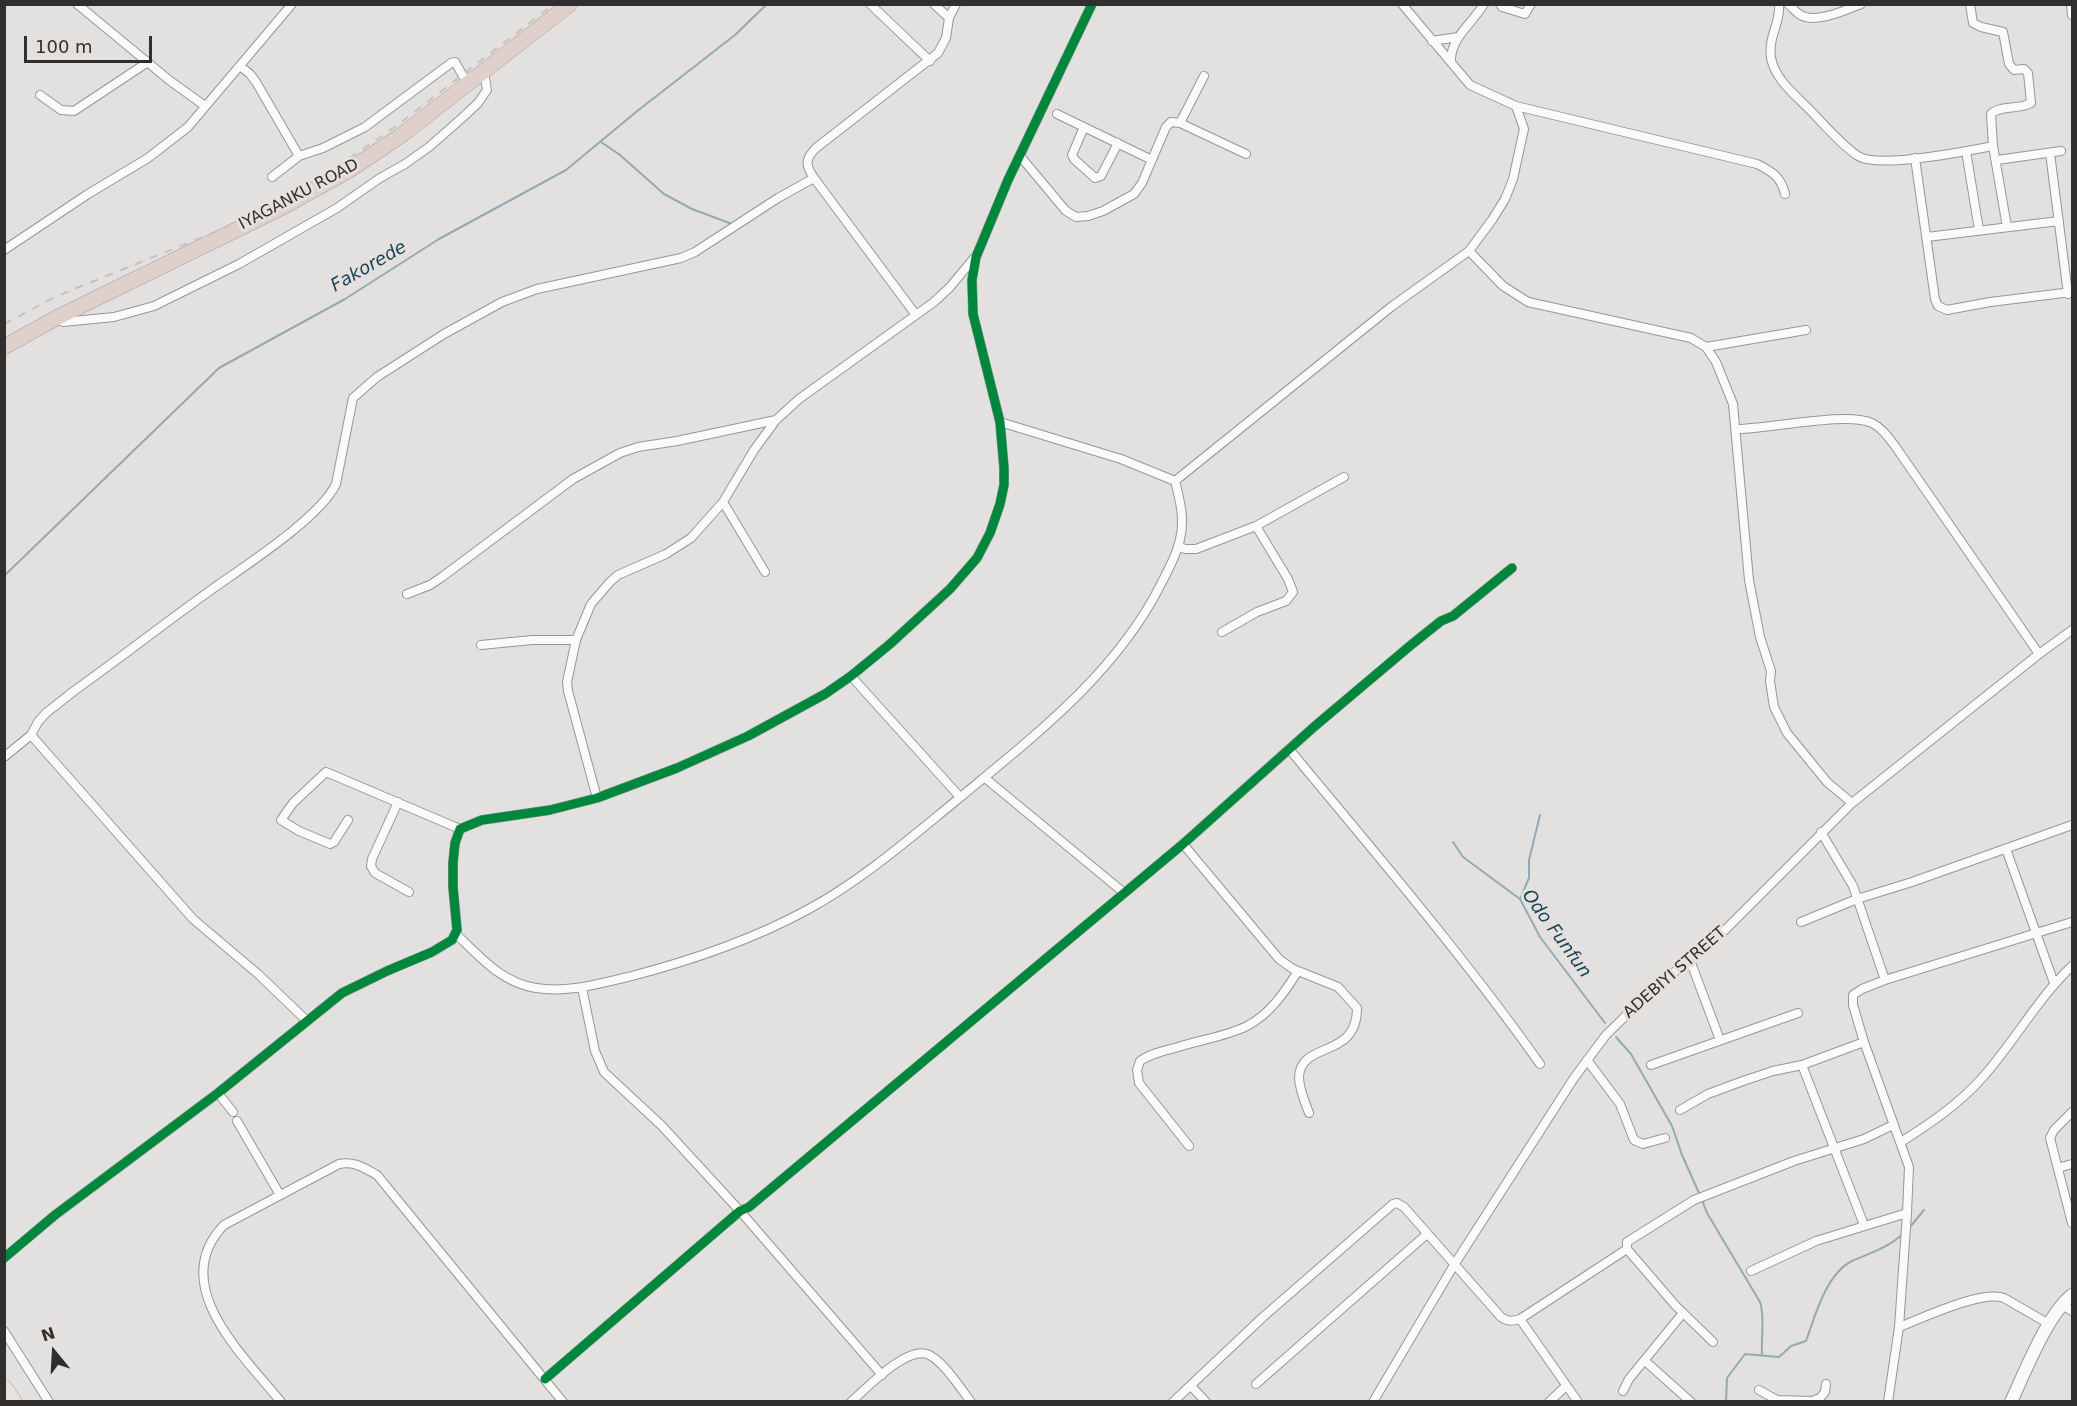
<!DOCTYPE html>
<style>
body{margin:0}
#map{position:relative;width:2077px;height:1406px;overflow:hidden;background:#e3e1df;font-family:"DejaVu Sans",sans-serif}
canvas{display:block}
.frame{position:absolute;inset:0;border:6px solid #312f2e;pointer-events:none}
.north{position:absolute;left:24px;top:1322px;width:60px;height:60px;-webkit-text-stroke:4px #e5e0dd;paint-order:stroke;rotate:342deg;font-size:16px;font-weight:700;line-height:24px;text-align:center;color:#312f2e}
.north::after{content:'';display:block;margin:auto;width:21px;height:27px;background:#312f2e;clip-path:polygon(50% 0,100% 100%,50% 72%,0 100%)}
.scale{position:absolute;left:24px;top:36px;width:128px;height:27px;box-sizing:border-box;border:3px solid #312f2e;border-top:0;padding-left:8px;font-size:18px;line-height:21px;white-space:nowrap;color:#312f2e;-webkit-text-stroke:4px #e5e0dd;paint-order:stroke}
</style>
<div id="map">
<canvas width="2077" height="1406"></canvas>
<div class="frame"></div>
<div class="north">N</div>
<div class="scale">100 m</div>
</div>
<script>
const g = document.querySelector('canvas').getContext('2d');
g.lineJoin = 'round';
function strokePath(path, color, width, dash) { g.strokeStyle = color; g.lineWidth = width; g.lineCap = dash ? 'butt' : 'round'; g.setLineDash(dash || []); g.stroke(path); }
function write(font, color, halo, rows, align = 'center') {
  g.font = font + ' "DejaVu Sans",sans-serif'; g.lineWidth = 6; g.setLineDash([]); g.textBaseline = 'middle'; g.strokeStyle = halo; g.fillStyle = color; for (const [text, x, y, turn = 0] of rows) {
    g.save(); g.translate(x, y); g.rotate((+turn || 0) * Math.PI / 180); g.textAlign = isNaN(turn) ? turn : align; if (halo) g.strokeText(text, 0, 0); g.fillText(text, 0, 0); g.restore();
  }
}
const stream = new Path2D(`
 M601,142l19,13 44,39 28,15 40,15
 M4,576l215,-208 126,-69 94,-60 127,-69 70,-58 99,-77 32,-31
 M1453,842l10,15 57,42 20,38 65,86
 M1520,899l9,-21v-18l11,-45
 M1616,1037l15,17 41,72 10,29 17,38
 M1702,1200l5,13 53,89c5,15 1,36 2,52
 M1910,1227l14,-17
 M1726,1402l1,-24 18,-24 34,3 12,-11 15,-5c9,-25 20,-67 46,-80 18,-8 35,-13 50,-26`);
const street = new Path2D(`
 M77,4l92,76 36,26
 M870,4l60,57
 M934,4l15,14
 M1402,4l68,81 46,21 241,58c16,8 24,13 28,30
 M1500,4l2,3 23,7 6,-10
 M1779,4c2,19 -11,31 -8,54 4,21 23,36 37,50 15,15 33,37 50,48 21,13 109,-5 135,-10
 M1788,4c5,3 6,7 11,10 15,11 47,-4 62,-10
 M1970,4l3,19 8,4 22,5 6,32 5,6 10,-1 4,4 3,30c-12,7 -31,2 -40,11l2,32 14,81
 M2071,4l1,11
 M1432,41l26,-4
 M1451,62c-1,-24 21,-38 33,-58
 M240,66l10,8 6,8 43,74
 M40,95l21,15 13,1 74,-49
 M1057,114l95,46
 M1180,123l24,-47
 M1084,127l-12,28 2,4 21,19 6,-2 17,-33
 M1966,151l13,79
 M2050,153l18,141
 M1020,156l46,55 10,6 12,-1 15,-5 31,-17 8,-11 24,-56 5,-5 9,1 66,31
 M1915,158l20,141 3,7 9,4 43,-8 82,-10
 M1997,160l64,-9
 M272,177l27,-21 24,-8 42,-21 86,-64 4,-1 8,14 9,5
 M1927,237l132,-16
 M4,250l84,-56 60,-36 40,-31 104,-123
 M1469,251l34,35 25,16 163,36 15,9 10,15 17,42 16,176 11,57 11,34 -1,10 4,26 13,26 40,49 25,21
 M916,315l-102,-137c-9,-13 -9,-19 2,-30l122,-95 8,-15 3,-20 7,-14
 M58,317l5,5 51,-5 40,-11 85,-42 98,-56 43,-30 25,-14 24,-17 33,-29 16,-15 9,-13 -3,-18
 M1706,347l100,-17
 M1737,429c33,0 110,-18 135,-6 10,5 16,14 23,23l144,208
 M1175,481l216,-174 78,-56 23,-31 13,-21 8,-20 11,-50 -8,-23
 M723,502l42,70
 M1178,546l7,3h11l60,-23 88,-49
 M407,594l23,-9 12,-8 131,-98 47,-26 18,-6 39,-6 99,-21
 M1222,632l35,-20 29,-11 7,-9 -5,-13 -32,-53
 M481,645l51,-5h44
 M851,676l109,121
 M31,735l162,184 65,55 49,47
 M1290,750c85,103 173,205 250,314
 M4,757l27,-22 7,-13 8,-9 28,-22c46,-33 91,-68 137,-101 32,-23 109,-72 125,-106l17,-86 24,-21 67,-43 58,-32 35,-13 144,-31 14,-6 83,-54 36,-20
 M985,778l138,114
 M597,798l-29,-107 -1,-9 9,-42 15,-36 19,-22 8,-7 48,-21 25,-16 32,-36 31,-52 22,-30 23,-21 135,-97 16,-15 25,-30
 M398,802l-26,57 -1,7 4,7 34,19
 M348,820l-14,22 -4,2 -31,-13 -18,-11 12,-17 33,-31 134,57
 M1821,832l32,54 32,94
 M1183,844l96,115 14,10 45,18 19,21c0,52 -56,32 -58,69 0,12 6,25 10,36
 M2006,849l48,134
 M1801,922l56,-23 55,-17 160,-57
 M456,934c24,23 46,49 80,54 32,5 61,-4 92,-11 62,-16 122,-36 179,-67 54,-29 102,-71 150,-110 76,-63 159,-126 204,-216 7,-14 16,-29 19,-45 5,-19 0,-39 -5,-58l-54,-22 -121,-37
 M1690,960l30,80
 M582,988l13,63 9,21 58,54 78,85 142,164
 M1587,1060l33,44 14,36 9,4 22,-6
 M1651,1065l147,-52
 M1802,1065l62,160
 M218,1093l15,19
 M1680,1110l28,-16 35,-13 30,-10 29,-6 62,-23
 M2072,1112l-18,18 -4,8 22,85
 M237,1121l43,74
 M1901,1142c30,-19 58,-38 82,-65 32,-36 54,-78 89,-111
 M1189,1146l-50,-63 -2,-13 3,-9c10,-7 23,-10 35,-13 23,-8 50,-11 72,-22 22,-11 38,-34 51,-55
 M2058,1168l14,-4
 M1627,1249l48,56 38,37
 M4,1258l51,-43 163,-122 124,-100 45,-22 45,-19 20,-12 5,-10 -4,-43v-24l2,-20 5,-14 22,-9 68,-10 47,-12 80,-30 71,-32 77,-42 26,-18 39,-32 60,-55 27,-31 13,-25 10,-29 4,-19v-17l-4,-46 -27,-108 -1,-34 4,-23 32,-77 84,-176
 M1751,1271l65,-30 91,-28
 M2062,1305l10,6
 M1520,1319l58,83
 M1899,1327c24,-9 82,-37 105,-29l45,26
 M4,1331l45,71
 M1645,1361l46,41
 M545,1379l195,-168 9,-4 434,-363 132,-118 96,-81 30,-24 12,-5 59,-48
 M1256,1384l171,-150
 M1191,1386l15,16
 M1759,1390l18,10 35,1 8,-3 5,-6 1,-8
 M1623,1391l6,-12 54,-66
 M281,1402c-37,-46 -115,-117 -57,-177l115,-61c16,-3 25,4 38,11l186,227
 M851,1402c16,-14 54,-55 76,-48 15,5 34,35 44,48
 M1173,1402l90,-85 130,-113 4,-1 7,4 97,110c7,5 11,4 19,2l107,-70v-7l67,-42 100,-39 70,-22 29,-14
 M1373,1402l81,-137 120,-187 32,-43 46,-45 68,-55 132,-132 187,-149 33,-24
 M1549,1402l17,-16
 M1888,1402l11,-75 8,-114 2,-46 -45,-125 -11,-37v-10l9,-6 23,-9 187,-58`);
const secondary = new Path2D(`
 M2011,1402c14,-30 36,-87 61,-107`);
const primary = new Path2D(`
 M4,1386l11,16`);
const highway = new Path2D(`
 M4,347l54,-30 225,-110 65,-36 55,-37 167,-130`);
const rail = new Path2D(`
 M4,324l53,-28 163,-66 105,-55 74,-51 155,-120`);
const cycleway = new Path2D(`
 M4,1258l51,-43 163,-122 124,-100 45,-22 45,-19 20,-12 5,-10 -4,-43v-24l2,-20 5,-14 22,-9 68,-10 47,-12 80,-30 71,-32 77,-42 26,-18 39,-32 60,-55 27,-31 13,-25 10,-29 4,-19v-17l-4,-46 -27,-108 -1,-34 4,-23 32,-77 84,-176
 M545,1379l195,-168 9,-4 434,-363 132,-118 96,-81 30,-24 12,-5 59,-48`);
const streetNames = [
 ["IYAGANKU ROAD",299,195,-28],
 ["ADEBIYI STREET",1675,973,-41]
];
const waterNames = [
 ["Fakorede",369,267,-30],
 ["Odo Funfun",1556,934,54]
];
strokePath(stream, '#93aab3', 2);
strokePath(street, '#989694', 10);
strokePath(secondary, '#989694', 14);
strokePath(primary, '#ae9c96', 15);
strokePath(highway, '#ae9c96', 16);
strokePath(street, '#fbfafa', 8);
strokePath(secondary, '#fbfafa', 12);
strokePath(primary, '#eae0dd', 14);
strokePath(highway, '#e0d0cb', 15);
strokePath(rail, '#c2c2c1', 2, [8, 8]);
strokePath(cycleway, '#00873e', 9);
write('16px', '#312f2e', '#e5e0dd', streetNames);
write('italic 18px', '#154556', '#e5e0dd', waterNames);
</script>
